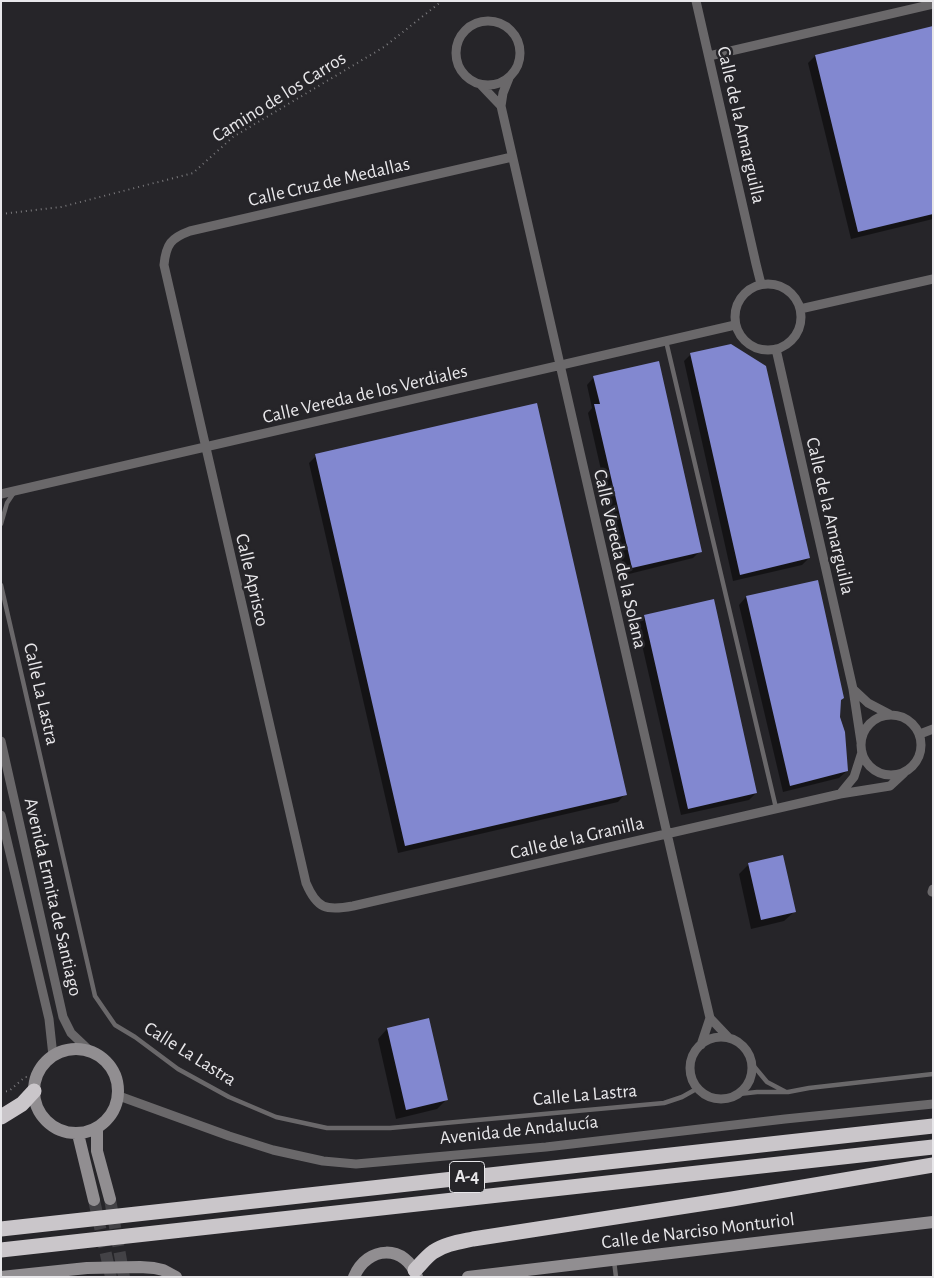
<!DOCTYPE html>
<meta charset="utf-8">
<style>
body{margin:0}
#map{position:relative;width:934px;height:1278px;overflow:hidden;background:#262529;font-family:"Alegreya Sans",sans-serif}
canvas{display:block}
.frame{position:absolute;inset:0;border:2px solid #e8e7ea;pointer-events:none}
</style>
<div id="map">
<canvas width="934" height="1278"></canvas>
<div class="frame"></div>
</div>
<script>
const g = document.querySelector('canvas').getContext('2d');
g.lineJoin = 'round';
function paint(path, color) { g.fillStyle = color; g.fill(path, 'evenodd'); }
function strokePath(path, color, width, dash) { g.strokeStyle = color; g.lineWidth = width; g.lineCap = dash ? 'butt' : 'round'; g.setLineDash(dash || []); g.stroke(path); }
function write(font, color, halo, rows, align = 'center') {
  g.font = font + ' "Alegreya Sans",sans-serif'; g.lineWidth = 5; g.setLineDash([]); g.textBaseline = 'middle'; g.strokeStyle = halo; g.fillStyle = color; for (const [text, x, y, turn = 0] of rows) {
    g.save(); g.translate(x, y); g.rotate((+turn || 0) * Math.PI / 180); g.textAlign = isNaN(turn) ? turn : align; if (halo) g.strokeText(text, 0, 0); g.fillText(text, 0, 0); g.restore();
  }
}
const shadow = new Path2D(`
 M933,28v191l-82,20 -43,-176 7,-7z
 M691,354l118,204 -7,7 -69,16 -49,-220z
 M594,377l106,174 -7,7 -68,17 -37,-162 4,-5 -5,-23z
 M316,456l309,338 -7,8 -220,51 -89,-390z
 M746,597l93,103v18l8,53 -8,7 -56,14 -44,-187z
 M645,616l111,177 -7,7 -68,15 -44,-192z
 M749,864l45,48 -10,9 -33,8 -12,-55z
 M387,1029l60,70 -10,10 -41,10 -18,-80z`);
const building = new Path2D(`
 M933,26v188l-75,18 -43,-177z
 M731,344l35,22 44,192 -70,17 -50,-222z
 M659,361l43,191 -70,16 -38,-164h6l-7,-28z
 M537,403l90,392 -222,51 -90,-392z
 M818,580l26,118 -3,2 -1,17 5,15 3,39 -58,15 -44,-190z
 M714,599l43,194 -69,16 -44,-194z
 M783,855l13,57 -35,8 -13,-57z
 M429,1018l19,82 -42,10 -19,-82z`);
const secondaryTunnel = new Path2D(`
 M110,1199l14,78
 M94,1200l17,77`);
const path = new Path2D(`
 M1,214l60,-7 132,-34 40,-36 151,-90 58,-46
 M1,1092l8,-1 16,-14h9`);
const lane = new Path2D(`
 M666,341l110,467
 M1,524l6,-21 8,-12
 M1,585l94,411 20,29 20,12 43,32 51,28 47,20 51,11h63l274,-25 18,-6 16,-9
 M752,1064l15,18 19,10
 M739,1094l18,-2h31l21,-4 124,-14
 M614,1261l2,16`);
const street = new Path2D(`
 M696,1l60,263 5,20
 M456 53a32 32 0 1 1 64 0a32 32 0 1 1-64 0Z
 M709,56l224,-52
 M481,85l20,21 2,-13 6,-15
 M501,106l173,758 36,154 -9,27
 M512,157l-322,74c-19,7 -24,13 -26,34l142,618c11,26 20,28 47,23l487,-112
 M735 317a33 33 0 1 1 66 0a33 33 0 1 1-66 0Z
 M800,309l133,-30
 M776,349l77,340 8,53
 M1,494l734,-169
 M853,689l15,14 21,11
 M861 745a30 30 0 1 1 60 0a30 30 0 1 1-60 0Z
 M920,734l13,-5
 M1,741l62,276 8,16 19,18
 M862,752l-8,25 -14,17 50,-8 14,-13
 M1,815l48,204 4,37
 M932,892l1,-3
 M710,1018l19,20
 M690 1068a31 31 0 1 1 62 0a31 31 0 1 1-62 0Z
 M119,1096l110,40 44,14 50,11 33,3 190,-17 239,-28 148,-15`);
const secondary = new Path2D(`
 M34 1091a42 42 0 1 1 84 0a42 42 0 1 1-84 0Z
 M97,1128v23l13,48
 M78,1134l16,66
 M1,1277l86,-9 53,-1 14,1 9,2 13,7
 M354,1277c13,-32 52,-33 63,0
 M468,1277l465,-55`);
const highway = new Path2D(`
 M1,1117l21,-13 12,-13
 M1,1229l932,-103
 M1,1250l932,-103
 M415,1270c6,-6 11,-13 18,-18 12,-8 26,-10 40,-13l259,-40 201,-34`);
const shields = [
 [467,1177,35]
];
const shieldNames = [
 ["A-4",467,1177]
];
const streetNames = [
 ["Camino de los Carros",279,97,-32],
 ["Calle de la Amarguilla",741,125,77],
 ["Calle Cruz de Medallas",329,182,-13],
 ["Calle Vereda de los Verdiales",365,394,-13],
 ["Calle de la Amarguilla",830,516,77],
 ["Calle Vereda de la Solana",620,559,77],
 ["Calle Aprisco",252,580,77],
 ["Calle La Lastra",41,694,77],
 ["Calle de la Granilla",577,838,-13],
 ["Avenida Ermita de Santiago",53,897,77],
 ["Calle La Lastra",190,1054,32],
 ["Calle La Lastra",585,1095,-5],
 ["Avenida de Andalucía",519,1130,-6],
 ["Calle de Narciso Monturiol",698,1231,-7]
];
paint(shadow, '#0007');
paint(building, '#8288d0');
strokePath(secondaryTunnel, '#434246', 12, [12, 6]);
strokePath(path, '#7c7b7e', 2, [1, 4]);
strokePath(lane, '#6a686a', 4.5);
strokePath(street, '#6a686a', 9);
strokePath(secondary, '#918e91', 12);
strokePath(highway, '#cac6ca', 15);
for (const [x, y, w] of shields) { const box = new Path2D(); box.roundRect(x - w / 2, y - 15.5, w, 31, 4); g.fillStyle = '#262529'; g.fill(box); strokePath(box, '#e8e7ea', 1); }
write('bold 18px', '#e8e7ea', null, shieldNames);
write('19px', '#e8e7ea', '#262529', streetNames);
</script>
